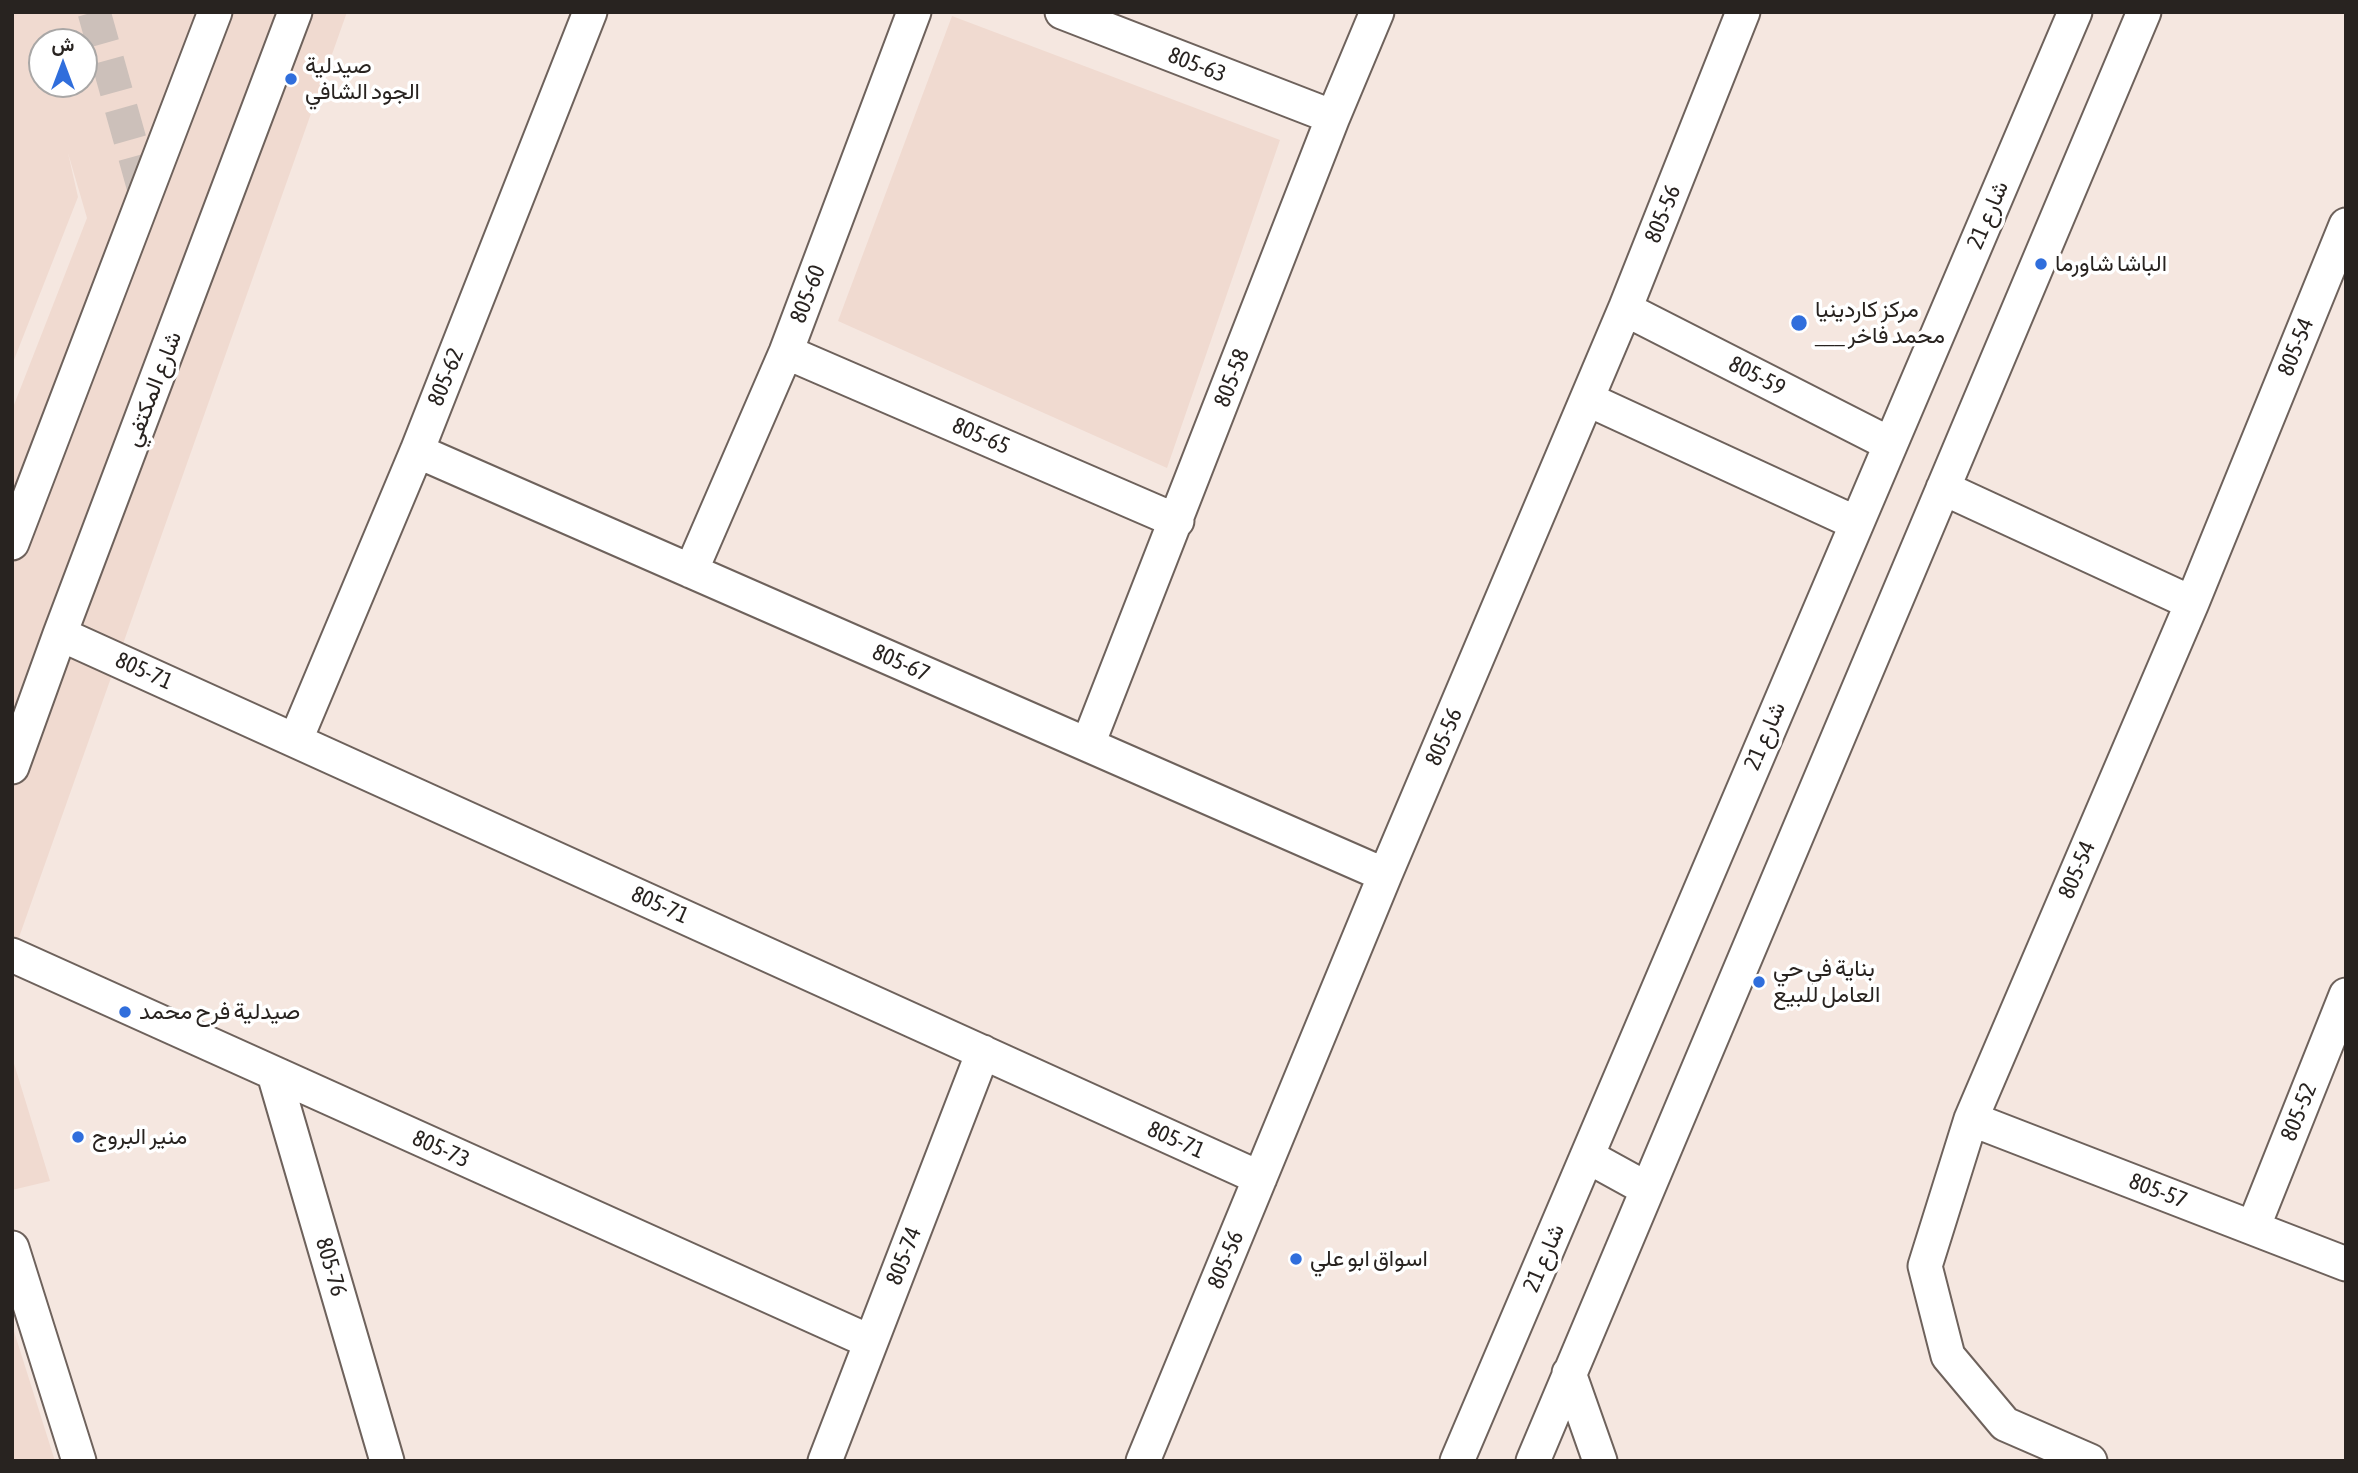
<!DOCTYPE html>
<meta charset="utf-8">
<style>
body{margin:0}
#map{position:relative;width:2358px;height:1473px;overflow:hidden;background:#f5e7e0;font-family:"Asap Condensed",Vazirmatn,sans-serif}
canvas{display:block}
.frame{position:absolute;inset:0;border:14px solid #282320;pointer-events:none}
.north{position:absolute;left:28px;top:28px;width:70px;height:70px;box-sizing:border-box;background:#fff;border:2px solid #a9a7a6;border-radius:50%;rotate:0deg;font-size:19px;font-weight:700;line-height:28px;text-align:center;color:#282320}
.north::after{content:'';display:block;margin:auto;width:24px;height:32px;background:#306edc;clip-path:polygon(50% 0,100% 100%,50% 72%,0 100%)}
</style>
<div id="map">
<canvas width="2358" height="1473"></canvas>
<div class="frame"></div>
<div class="north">ش</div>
</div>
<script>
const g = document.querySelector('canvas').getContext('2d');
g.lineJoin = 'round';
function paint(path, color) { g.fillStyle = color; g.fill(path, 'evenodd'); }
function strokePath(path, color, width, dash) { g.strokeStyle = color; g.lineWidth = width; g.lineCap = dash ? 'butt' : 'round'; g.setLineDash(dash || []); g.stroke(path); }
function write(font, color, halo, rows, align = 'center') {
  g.font = font + ' "Asap Condensed",Vazirmatn,sans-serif'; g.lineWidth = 7; g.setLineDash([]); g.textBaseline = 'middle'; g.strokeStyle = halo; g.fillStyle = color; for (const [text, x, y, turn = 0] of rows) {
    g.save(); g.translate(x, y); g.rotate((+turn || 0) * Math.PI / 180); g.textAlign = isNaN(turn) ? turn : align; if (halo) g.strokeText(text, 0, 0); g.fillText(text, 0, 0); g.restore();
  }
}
const built = new Path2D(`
 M12,12h335l-335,945v-547l75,-192 -19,-65 10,44 -66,168zM42,42h42v42h-42z
 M952,16l328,124 -113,328 -329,-147z
 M12,1057l38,124 -38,9z
 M12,1325l43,136h-43z`);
const streetTunnel = new Path2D(`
 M94,12l52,185`);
const street = new Path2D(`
 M1062,12l271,105
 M1625,309l265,135
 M786,352l391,169
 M1587,399l269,124
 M417,451l968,424
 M1943,488l249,115
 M12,543l203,-531
 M691,571l95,-219 128,-340
 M60,634l1200,544
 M296,739l121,-288 173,-439
 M1088,744l245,-627 44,-105
 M12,767l48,-133 235,-622
 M12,955l859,387
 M274,1074l113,387
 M1971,1119l375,145
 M1587,1156l60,33
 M2253,1228l93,-233
 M12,1248l67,213
 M1569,1373l31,88
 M825,1461l158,-409
 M1143,1461l242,-586 240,-566 118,-297
 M1457,1461l618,-1449
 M1533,1461l611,-1449
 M2090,1461l-85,-37 -57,-68 -23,-90 46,-147 221,-516 154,-378`);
const markers = [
 [291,79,7,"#306edc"],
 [2041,264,7,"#306edc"],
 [1799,323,9,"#306edc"],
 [1759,982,7,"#306edc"],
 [125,1012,7,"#306edc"],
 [78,1137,7,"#306edc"],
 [1296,1259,7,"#306edc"]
];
const streetNames = [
 ["805-63",1197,65,21],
 ["805-56",1663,214,-68],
 ["شارع 21",1988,215,-67],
 ["805-60",808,294,-69],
 ["805-54",2296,347,-68],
 ["805-59",1757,376,27],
 ["805-62",446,377,-68],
 ["805-58",1232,378,-69],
 ["شارع المكتفي",153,389,-69],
 ["805-65",981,436,23],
 ["805-67",901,663,24],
 ["805-71",144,671,24],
 ["شارع 21",1765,736,-67],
 ["805-56",1444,737,-67],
 ["805-54",2077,870,-67],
 ["805-71",660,905,24],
 ["805-52",2299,1112,-68],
 ["805-71",1176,1140,24],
 ["805-73",441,1149,24],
 ["805-57",2158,1191,21],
 ["805-74",904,1256,-69],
 ["شارع 21",1544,1258,-67],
 ["805-56",1226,1260,-68],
 ["805-76",331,1267,74]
];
const poiNames = [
 ["صيدلية",305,66],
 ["الجود الشافي",305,92],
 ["الباشا شاورما",2055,264],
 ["مركز كاردينيا",1815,310],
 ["___ محمد فاخر",1815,336],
 ["بناية في حي",1773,969],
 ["العامل للبيع",1773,995],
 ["صيدلية فرح محمد",139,1012],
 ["منير البروج",92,1137],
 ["اسواق ابو علي",1310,1259]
];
paint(built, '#f0dad0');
strokePath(streetTunnel, '#ccc0ba', 33, [33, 17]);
strokePath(street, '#6e625c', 37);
strokePath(street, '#fff', 33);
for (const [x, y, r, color] of markers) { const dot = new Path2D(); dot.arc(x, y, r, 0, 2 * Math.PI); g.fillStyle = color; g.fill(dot); strokePath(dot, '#fff', 2.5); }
write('23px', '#282320', '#fff', streetNames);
write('23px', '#282320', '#fff', poiNames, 'left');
</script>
